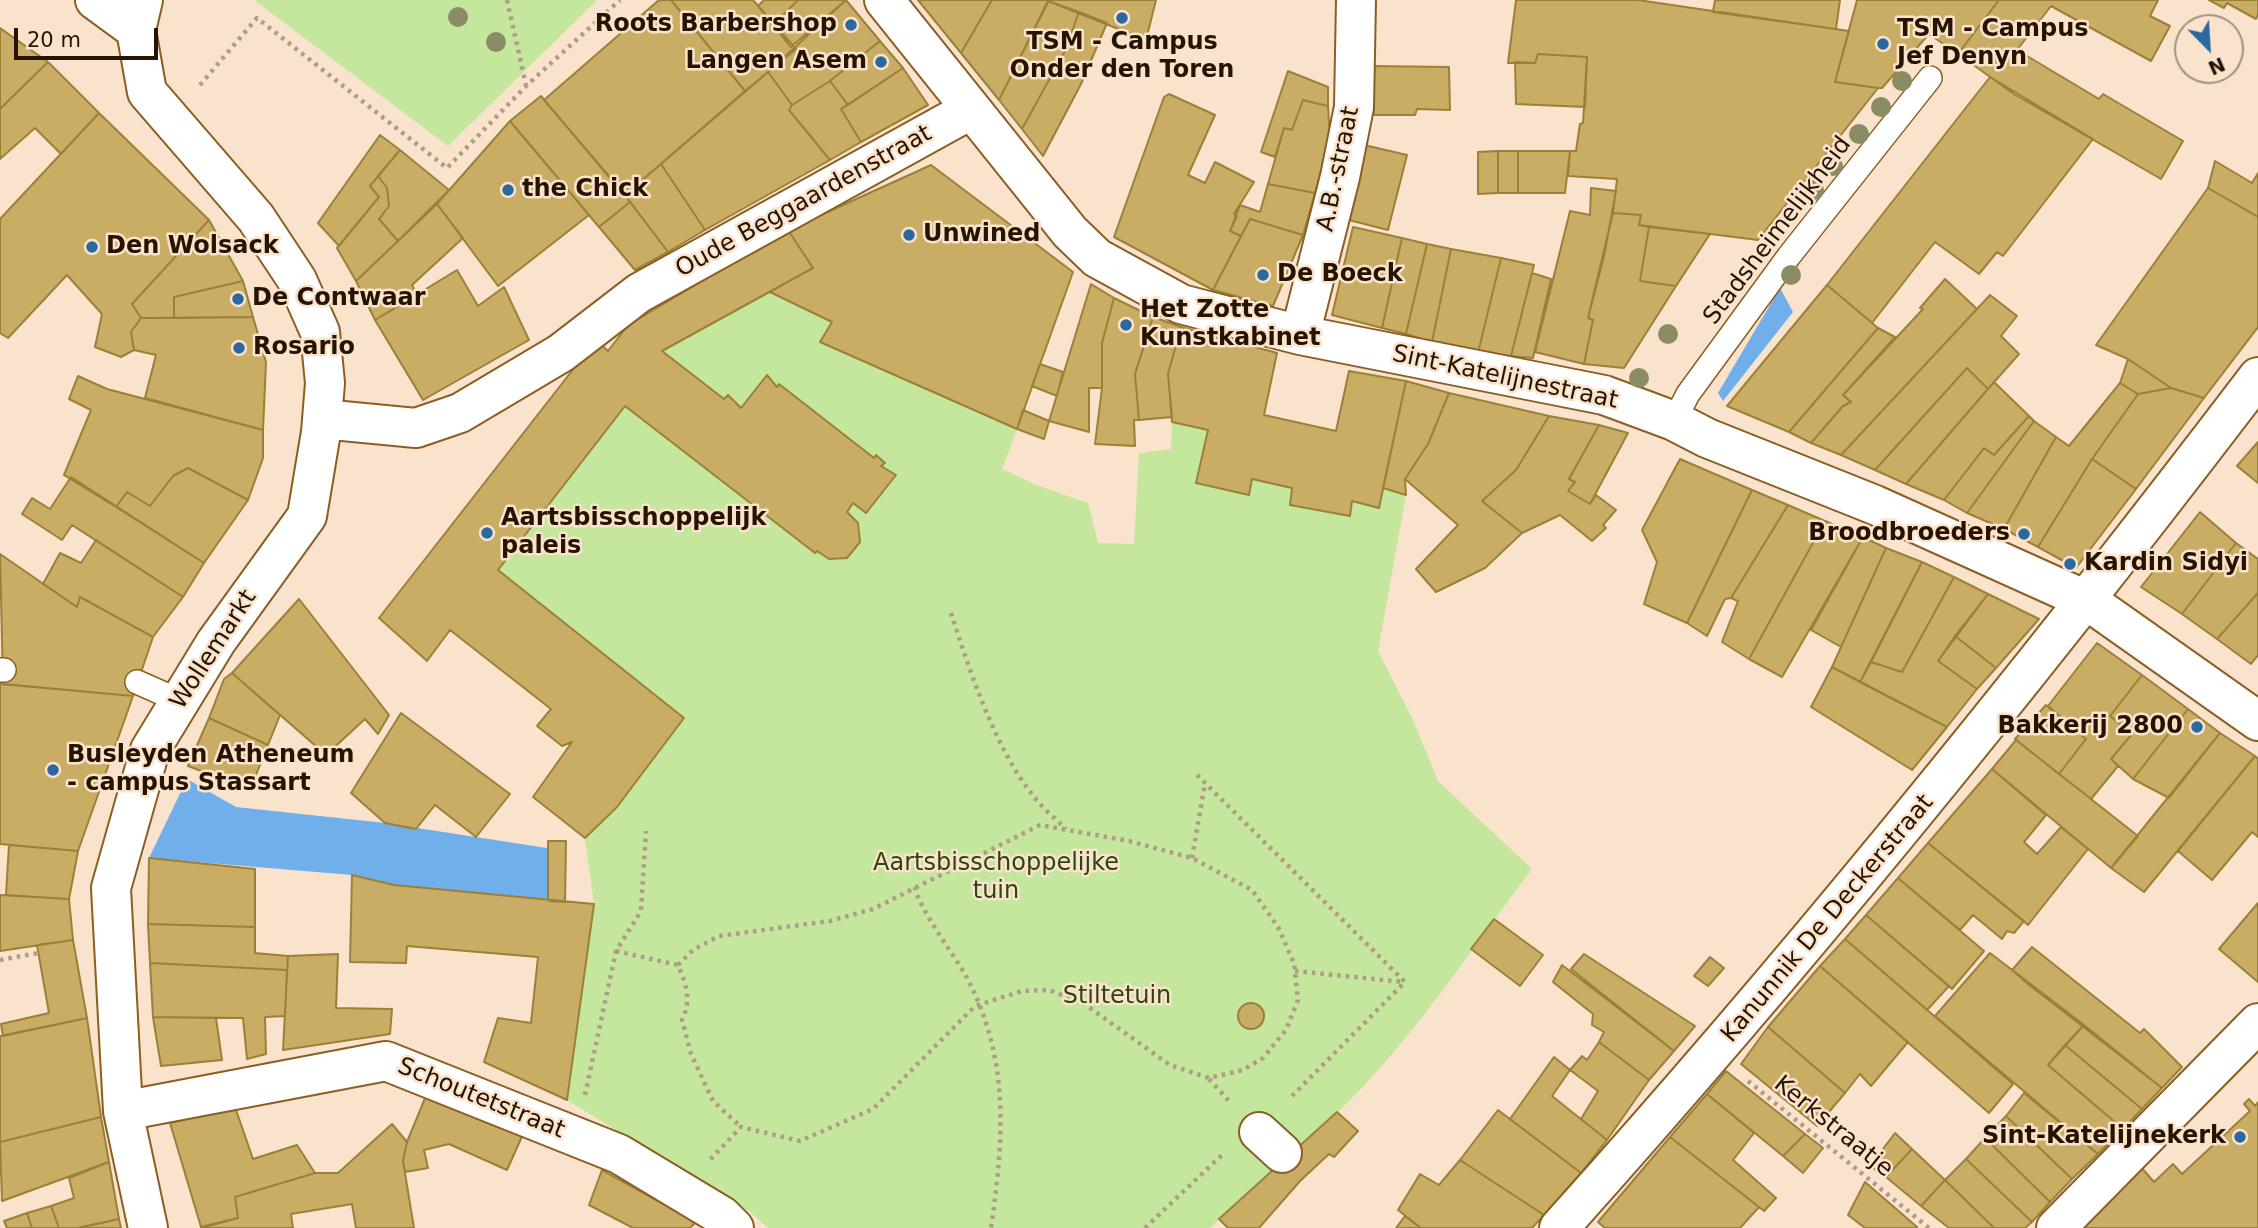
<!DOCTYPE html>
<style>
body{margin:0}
#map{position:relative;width:2258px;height:1228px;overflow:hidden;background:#f9e3cc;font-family:"DejaVu Sans",sans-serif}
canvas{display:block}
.north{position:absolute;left:2174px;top:14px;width:70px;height:70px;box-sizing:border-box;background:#f9e3cc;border:2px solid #a5907a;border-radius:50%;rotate:156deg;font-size:19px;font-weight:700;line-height:28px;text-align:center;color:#261300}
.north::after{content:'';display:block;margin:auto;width:24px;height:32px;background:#2b689f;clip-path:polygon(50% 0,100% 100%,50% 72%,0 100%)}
.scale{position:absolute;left:14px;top:28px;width:144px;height:32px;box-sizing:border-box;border:4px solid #261300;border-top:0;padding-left:9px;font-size:21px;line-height:24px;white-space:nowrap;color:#261300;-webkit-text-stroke:5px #f9e3cc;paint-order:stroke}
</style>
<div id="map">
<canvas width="2258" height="1228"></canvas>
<div class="north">N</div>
<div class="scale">20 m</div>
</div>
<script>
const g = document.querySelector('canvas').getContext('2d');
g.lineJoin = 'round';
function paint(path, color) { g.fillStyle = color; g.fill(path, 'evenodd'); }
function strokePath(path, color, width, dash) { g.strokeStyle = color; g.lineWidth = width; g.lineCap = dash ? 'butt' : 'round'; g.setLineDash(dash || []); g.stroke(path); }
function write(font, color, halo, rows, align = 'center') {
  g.font = font + ' "DejaVu Sans",sans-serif'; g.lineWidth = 5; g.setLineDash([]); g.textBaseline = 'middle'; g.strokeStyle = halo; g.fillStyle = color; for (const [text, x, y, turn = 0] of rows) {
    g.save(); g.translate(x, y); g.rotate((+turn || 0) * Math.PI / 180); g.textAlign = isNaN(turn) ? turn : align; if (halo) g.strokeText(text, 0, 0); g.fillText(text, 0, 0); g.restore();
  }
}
const green = new Path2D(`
 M254,0h343l-149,146z
 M770,292l62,30 -11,21 196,86 -15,40 34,16 52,18 10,40 36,1 5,-91 32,-4 1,-27 36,8 41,65 3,-16 40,9 58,28 2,-15 26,6 5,-19 23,7 -28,156 35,69 25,61 94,88c-58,76 -110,157 -177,226 -46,47 -98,87 -145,133h-442l-18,-16 -183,-112 27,-196 -9,-66 32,-31 67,-89 -186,-148 127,-164 189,147 3,-2 12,8 18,-1 13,-16 -2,-19 -11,-11 38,-49 -9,-8 -2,3 -97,-71 -9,-12 -27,33 -13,-13 -4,4 -62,-48z`);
const water = new Path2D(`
 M1780,288l13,24 -70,89 -5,-8z
 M187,779l49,28 149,16 162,25 1,53 -154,-16 -42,-10 -203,-17z`);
const building = new Path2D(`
 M659,0h12l74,91 -120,104 -81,-95z
 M671,0h82l43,49 -51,42z
 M764,0h34l-25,25 -15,-19z
 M798,0h48l-55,47 -18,-22z
 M846,0l34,41 -50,40 -38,24 -24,-33z
 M918,0h74l-31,53z
 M992,0h57l-50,100 -38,-47z
 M1156,0l-10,40 -98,-39 1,-1z
 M1516,0h122l211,31 -14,51 43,6 -120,152 -119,-15 2,-10 -28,-2 4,-34 -49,-3 2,-25h6l4,-27 3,-1 4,-66 -49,-3 -3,9h-27z
 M1715,0h125l-4,29 -123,-17z
 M1857,0h142l-41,54 -29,-20 -47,54h-4l-43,-6z
 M1999,0h159l-8,16 20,10 -19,35 -100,-55 -34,44 82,49 4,-5 80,47 -22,38 -147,-85 -56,-40z
 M2209,0h49v14l-2,5 -29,-16 -3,5z
 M1048,1l31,11 -13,37 -44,80 -23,-29z
 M1079,12l28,11 -26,61 -38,72 -21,-27 44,-80z
 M0,28l48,34 -48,47z
 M880,41l23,27 -55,37 -18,-24z
 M1538,54l49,3 -2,50 -69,-3 -1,-42 20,1z
 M48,62l51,51 -38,41 -26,-26 -35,31v-50z
 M1373,66l76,1 1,43 -33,-1 -2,6h-41z
 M903,68l25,37 -67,37 -20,-33z
 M1288,71l40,16v19l-25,-6 -11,30 -8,-2 -9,29 -14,-5z
 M768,72l24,33 -3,5 41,50 -125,70 -44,-66z
 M1990,77l103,62 -90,117 -6,-4 -18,22 -44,-32 -63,81 -45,-38z
 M830,81l18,24 -7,4 20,33 -31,18 -41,-50 3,-5z
 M1169,94l46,21 -27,60 17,8 10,-21 39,20 -20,32 3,2 -7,15 11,5 -28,54 -99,-53 50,-140z
 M541,96l89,106 -31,25 -89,-106z
 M1303,100l25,6 2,33 -15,54 -47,-9 16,-56 8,2z
 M99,113l110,107 -77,84 9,14 -10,14 3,18 -13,7 -26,-10 7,-33 -35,-39 -59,63 -8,-5v-114z
 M510,121l79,94 -91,71 -61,-82z
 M380,135l20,15 -30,36 9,11 -40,49 -21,-23z
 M1360,144l47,11 -19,75 -47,-12z
 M400,150l49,40 -51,51 -19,-22 10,-13 -2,-18 -9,-12z
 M1498,151v42l-20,1v-42z
 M1498,151h20v42h-20z
 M1518,151h52l-5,42h-47z
 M2215,161l37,22 6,-10v44l-50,-29z
 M661,164l44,66 -37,22 -43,-57z
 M931,165l142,107 -56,157 -197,-87 12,-20 -62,-30 43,-24 -25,-38z
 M378,176l9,12 2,18 -10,13 19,22 -42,40 -19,-33 42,-51 -9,-11z
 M1268,184l47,9 -12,42 -53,-16 -9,17 -11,-5 10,-26 20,7z
 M1591,188l25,3 -12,65 -16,62 5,2 -9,44 -49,-12 35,-141 20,4z
 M2208,188l50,29v110l-54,71 -33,-10 -43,-29 -32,-14z
 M630,202l38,50 -33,18 -36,-43z
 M437,204l26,34 -51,47 5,10 -42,25 -19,-39z
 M1613,213l28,2 -2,10 10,2 -9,54 36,5 -52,82 -40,-4 9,-44 -5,-2z
 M1250,219l53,16 -30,71 -60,-16z
 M209,220l34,61 -69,16v21h-33l-9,-14z
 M1353,227l49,11 -20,90 -50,-13z
 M1649,227l61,7 -34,52 -36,-5z
 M788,230l25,38 -151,83 62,48 4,-4 13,13 26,-33 10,12 2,-3 95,74 2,-3 9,8 -4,3 15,9 -30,38 -13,-10 -6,9 11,11 2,19 -13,16 -18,1 -12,-8 -2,2 -190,-147 -127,164 186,148 -67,89 -32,31 -52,-41 39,-55 -10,4 -25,-20 14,-17 -101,-79 -23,31 -48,-43 217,-278 12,11 20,-26z
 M1402,238l25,6 -21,90 -24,-6z
 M1427,244l24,5 -19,93 -26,-8z
 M1451,249l50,9 -23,95 -46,-11z
 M1501,258l33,7 -23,91 -33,-3z
 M457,270l21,36 26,-19 25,53 -106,60 -48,-80z
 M1532,273l19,6 -18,79 -22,-2z
 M1945,279l32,30 -136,146 -30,-12 32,-37 8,-4 -8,-7 80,-86 -3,-1z
 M243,281l10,36 -79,1v-21z
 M1091,284l23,14 -12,45v45h-13v44l-40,-11z
 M1827,285l51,43 -89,104 -62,-26z
 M1990,295l27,21 -16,20 18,18 -31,35 -21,-21 -92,102 -34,-15z
 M1114,298l39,19 -18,57 4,46h-5l1,26 -40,-2 7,-56v-45z
 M253,317l13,45 -3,68 -118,-32 11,-43 -22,-5 -3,-18 10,-14z
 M1153,317l28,10 -13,47 4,43 -33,3 -4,-46z
 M1181,327l96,26 -13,62 72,16 13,-60 57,10 -27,127 -27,-7 -2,15 -60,-11 2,-17 -40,-9 -3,16 -53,-12 12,-53 -36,-8 -4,-48z
 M1878,328l17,9 -52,58 8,7 -8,4 -32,37 -22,-11z
 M2128,359l43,29 -33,6 -18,-11z
 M1040,364l23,8 -6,24 -25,-10z
 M1967,368l21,21 -82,95 -31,-14z
 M78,376l29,13 156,41v28l-15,42 -60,-32 -15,8 -23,30 -23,-14 -11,15 -52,-32 27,-65 -22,-11z
 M1406,381l43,12 -21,51 -23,35 1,16 -23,-7z
 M1994,382l35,34 -35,39 -10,-7 -40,52 -38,-16z
 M2120,383l18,11 -46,65 -54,88 -34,-18 52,-92 13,9z
 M2171,388l33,10 -68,91 -44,-30 46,-65z
 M1449,393l100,23 -33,54 -34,31 40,32 -37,35 -49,24 -20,-23 42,-44 -53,-46 23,-35z
 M1023,410l26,11 -5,18 -27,-10z
 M1549,416l50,9 -30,54 6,3 -7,9 22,13 6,-9 20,15 -13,15 3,3 -14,13 -32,-26 -38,18 -40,-32 34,-31z
 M2029,416l5,5 -67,92 -23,-13 40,-52 10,7z
 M2034,421l22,16 -52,92 -37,-16z
 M1599,425l29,8 -38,71 -22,-13 7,-9 -6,-3z
 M2258,442v41l-21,-17z
 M1680,459l72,31 -65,133 -43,-19 13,-42 -15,-32z
 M2092,459l44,30 -60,79 -38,-21z
 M188,468l60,32 -44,63 -88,-56 11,-15 23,14 23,-30z
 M71,477l133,86 -21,34 -111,-72 -10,15 -40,-26 10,-16 18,11z
 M1752,490l36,15 -57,93 -6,1 -18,37 -20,-13z
 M1788,505l37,16 -76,138 -27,-17 16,-41 -7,-3z
 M2200,512l36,31 -54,71 -41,-27z
 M1825,521l38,16 -81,140 -33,-18z
 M1863,537l23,11 -45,99 -30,-17z
 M96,540l87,57 -30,40 -73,-40 -3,10 -34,-23 17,-31 21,10z
 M2236,543l22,16v34l-41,46 -35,-25z
 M1886,548l36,14 -62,120 -28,-15z
 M0,554l77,53 3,-10 73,40 -20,59 -130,-12z
 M1922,562l32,15 -52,95 -31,-10z
 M1954,577l34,17 -50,67 39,28 -30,38 -87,-45 11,-20 31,10z
 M2258,593v62l-7,9 -34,-25z
 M1988,594l51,25 -43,49 -41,-32z
 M299,599l90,116 -11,19 -13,-15 -39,36 -94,-82z
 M1955,636l41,32 -19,21 -39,-28z
 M2097,643l45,32 -32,41 22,18 -21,25 7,7 -27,33 -32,-25 27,-35 -38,-33z
 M1832,667l115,60 -35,43 -101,-63z
 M232,673l48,42 -12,30 -59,-27 15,-39z
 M2142,675l46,34 -55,70 -22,-20 21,-25 -22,-18z
 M0,684l133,12 -55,155 -78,-7z
 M2046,705l40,34 -27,35 -44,-35z
 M2188,709l32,24 -51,65 -36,-19z
 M401,713l109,81 -34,43 -41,-32 -19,24 -31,-6 -34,-30z
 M209,718l59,27 -18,45 -62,-24z
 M2220,733l35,23 -111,136 -33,-24z
 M2016,740l122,96 -27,32 -119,-99z
 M2255,756l3,3v78l-6,-5 -40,48 -34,-29z
 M1992,769l54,46 -22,27 13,12 24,-27 27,22 -60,76 -100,-82z
 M548,841h18l-1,61 -17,-1z
 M1928,843l96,78 -10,12 -7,-2 -5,8 -29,-24 -13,15 -62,-52z
 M9,845l69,6 -9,48 -63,-4z
 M149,858l106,11v58l-107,-3z
 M352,875l42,10 200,19 -27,196 -83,-38 14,-44 33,5 7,-66 -131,-11 -1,17 -56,-1z
 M1898,878l86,73 -32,38 -86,-74z
 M0,895l69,4 4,41 -73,11z
 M2258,903v79l-39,-33z
 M1866,915l83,71 -22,24 -82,-71z
 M1494,919l49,36 -23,31 -49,-37z
 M148,924l107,3v26l33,3 -1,14 -137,-7z
 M1845,939l168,145 -24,29 -169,-147z
 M73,940l14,78 -84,18 -2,-12 48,-11 -12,-68z
 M2032,947l108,86 4,-4 38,38 -20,21 -134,-104 -16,-14z
 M1990,953l94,72 -36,40 75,64 -25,25 -163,-138z
 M338,954l-2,54 56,1 -2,25 -107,16 5,-94z
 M1584,954l111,72 -21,25 -103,-82z
 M1710,957l14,11 -16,18 -14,-10z
 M150,963l137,7 -2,46 -20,1 1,37 -19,5 -4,-41 -90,-1z
 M1562,965l112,86 -25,29 -50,-38 5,-10 -12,-7 1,-11 -40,-32z
 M1820,966l88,76 -37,44 -11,-12 -15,19 -77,-66z
 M1238 1016a13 13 0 1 1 26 0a13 13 0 1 1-26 0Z
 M153,1017l63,1 6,42 -61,6z
 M87,1018l14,99 -101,25v-106z
 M2084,1025l78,63 -20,21 -77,-64z
 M1768,1027l77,66 -28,33 -76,-62z
 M1599,1042l50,38 -42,60 -26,-21 17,-28 -28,-21 12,-14 5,4z
 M2065,1045l77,64 -19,20 -75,-64z
 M1554,1057l16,13 -18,26 55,44 -26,33 -71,-54z
 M1726,1071l79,63 -22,22 -76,-62z
 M428,1091l96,41 -17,38 -58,-26 -25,6 4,18 -23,4 -2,-11 4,-19z
 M2024,1093l74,61 -26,25 -66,-63z
 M1707,1094l47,39 -21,27 43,38 -12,13 -94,-74z
 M2249,1099l6,7 3,-4v126h-184l66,-62 14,16 19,-18 9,10 68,-63 -6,-7z
 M235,1107l18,52 44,-14 18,28 -80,24 3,21 -37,9 -31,-104z
 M1498,1110l83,63 -37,42 -84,-55z
 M1337,1112l21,19 -24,26 -5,-3 -29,27 -41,47h-31l-9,-9z
 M2006,1116l66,63 -22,23 -65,-64z
 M101,1117l8,45 -107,39 -2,-59z
 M392,1124l15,18 -4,19 11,67h-58l-4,-24 -61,10 2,14h-92l37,-10 -3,-21 80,-24h23z
 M1895,1133l17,16 -26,28 -16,-11z
 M1805,1134l18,14 -20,25 -20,-17z
 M1670,1137l89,70 -19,21h-135l-7,-6z
 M1985,1138l65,64 -18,20 -66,-63z
 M1912,1149l33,31 -24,26 -35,-29z
 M1966,1159l66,63 -7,6h-31l-49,-48z
 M1460,1160l84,55 -12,13h-111l-23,-18 22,-36 19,11z
 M109,1162l10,57 -42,9h-18l-8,-22 23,-8 -5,-20z
 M602,1170l94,52 -6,6h-57l-44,-23z
 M1945,1180l49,48h-45l-28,-22z
 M1865,1182l52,45 -1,1h-51l-17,-13z
 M51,1206l8,22h-27l-5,-15z
 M27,1213l5,15h-25l-3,-7z
 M1405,1216l16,12h-25z
 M119,1219l2,9h-38v-1z`);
const path = new Path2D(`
 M507,0l19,85
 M200,85l57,-67 190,150 79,-82 94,-86
 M951,613c18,56 44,135 81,181 9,13 23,24 34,35
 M1197,775l208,207 -116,117
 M1192,858l13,-75
 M915,887c3,20 39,68 51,89 44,82 38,162 25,252
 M616,951l62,14c8,19 14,35 4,55l9,34 22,47 28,26
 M0,960l38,-7
 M678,965l15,-15 26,-14 111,-15 43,-12 167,-84 89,16 63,17 60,32 26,37 16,36 4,37 -12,30 -23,28 -20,12 -34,8 -39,-13 -87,-62 -34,-13 -27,1 -47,15 -102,103 -73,32 -59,-14 -31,33
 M1295,971l109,11
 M1209,1079l20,22
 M1748,1081l181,147
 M585,1095l31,-144 25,-40 5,-80
 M1145,1228l78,-74`);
const lane = new Path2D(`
 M1674,421l14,-27 101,-138 141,-178
 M0,670h4
 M137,682l43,19`);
const street = new Path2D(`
 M95,0l41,30
 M143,0l-7,30 11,62 109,126 41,62 23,52 5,51 -4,49 -14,84 -91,126 -66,108 -39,138 12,223 25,117
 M884,0l186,232 27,26 84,46 119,31 304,60 70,26 33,17 168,67 213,96 170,120
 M1300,335l40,-158 14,-70 2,-107
 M322,419l94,9 44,-15 101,-60 78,-60 331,-183
 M123,1111l263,-50 233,93 103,62 12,12
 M1259,1132l23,21
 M1559,1228c247,-275 475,-557 699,-851
 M2056,1228l202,-205`);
const trees = [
 [458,17],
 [496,42],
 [1902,81],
 [1881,107],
 [1859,134],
 [1833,166],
 [1814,190],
 [1791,275],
 [1668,334],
 [1639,378]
];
const markers = [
 [1122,18,7,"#2b689f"],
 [851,25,7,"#2b689f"],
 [1883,44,7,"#2b689f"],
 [881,62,7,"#2b689f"],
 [508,190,7,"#2b689f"],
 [909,235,7,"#2b689f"],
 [92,247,7,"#2b689f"],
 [1263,275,7,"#2b689f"],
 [238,299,7,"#2b689f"],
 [1126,325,7,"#2b689f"],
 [239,348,7,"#2b689f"],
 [487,533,7,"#2b689f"],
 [2024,534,7,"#2b689f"],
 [2070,564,7,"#2b689f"],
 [2197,727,7,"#2b689f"],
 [53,770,7,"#2b689f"],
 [2240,1137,7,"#2b689f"]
];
const poiNames = [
 ["Roots Barbershop",837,25,"right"],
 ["TSM - Campus",1897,30],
 ["Jef Denyn",1897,58],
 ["TSM - Campus",1122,43,"center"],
 ["Onder den Toren",1122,71,"center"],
 ["Langen Asem",867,62,"right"],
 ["the Chick",522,190],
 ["Unwined",923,235],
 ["Den Wolsack",106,247],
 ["De Boeck",1277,275],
 ["De Contwaar",252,299],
 ["Het Zotte",1140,311],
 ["Kunstkabinet",1140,339],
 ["Rosario",253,348],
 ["Aartsbisschoppelijk",501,519],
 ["paleis",501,547],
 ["Broodbroeders",2010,534,"right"],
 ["Kardin Sidyi",2084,564],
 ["Bakkerij 2800",2183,727,"right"],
 ["Busleyden Atheneum",67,756],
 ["- campus Stassart",67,784],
 ["Sint-Katelijnekerk",2226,1137,"right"]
];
const streetNames = [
 ["A.B.-straat",1339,169,-78],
 ["Oude Beggaardenstraat",804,202,-29],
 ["Stadsheimelijkheid",1778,231,-53],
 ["Sint-Katelijnestraat",1505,378,12],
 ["Wollemarkt",214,650,-57],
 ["Kanunnik De Deckerstraat",1828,919,-50],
 ["Schoutetstraat",481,1099,22],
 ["Kerkstraatje",1833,1127,39]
];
const parkNames = [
 ["Aartsbisschoppelijke",996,864],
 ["tuin",996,892],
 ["Stiltetuin",1117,997]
];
paint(green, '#c4e69d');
paint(water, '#71afeb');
paint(building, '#c9ad65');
strokePath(building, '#9b8038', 2);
strokePath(lane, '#8d5e22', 26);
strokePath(street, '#8d5e22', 42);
strokePath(path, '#b09b85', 4.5, [3.5, 5]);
strokePath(lane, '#fff', 23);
strokePath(street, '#fff', 38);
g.fillStyle = '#8a8c64';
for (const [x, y] of trees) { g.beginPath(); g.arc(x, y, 10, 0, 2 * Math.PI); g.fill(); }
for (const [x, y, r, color] of markers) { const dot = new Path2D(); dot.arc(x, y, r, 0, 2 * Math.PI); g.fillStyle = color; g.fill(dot); strokePath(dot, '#f9e3cc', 2.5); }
write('bold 24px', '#261300', '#f9e3cc', poiNames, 'left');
write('24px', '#261300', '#f9e3cc', streetNames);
write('24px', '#2f450e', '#f9e3cc', parkNames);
</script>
